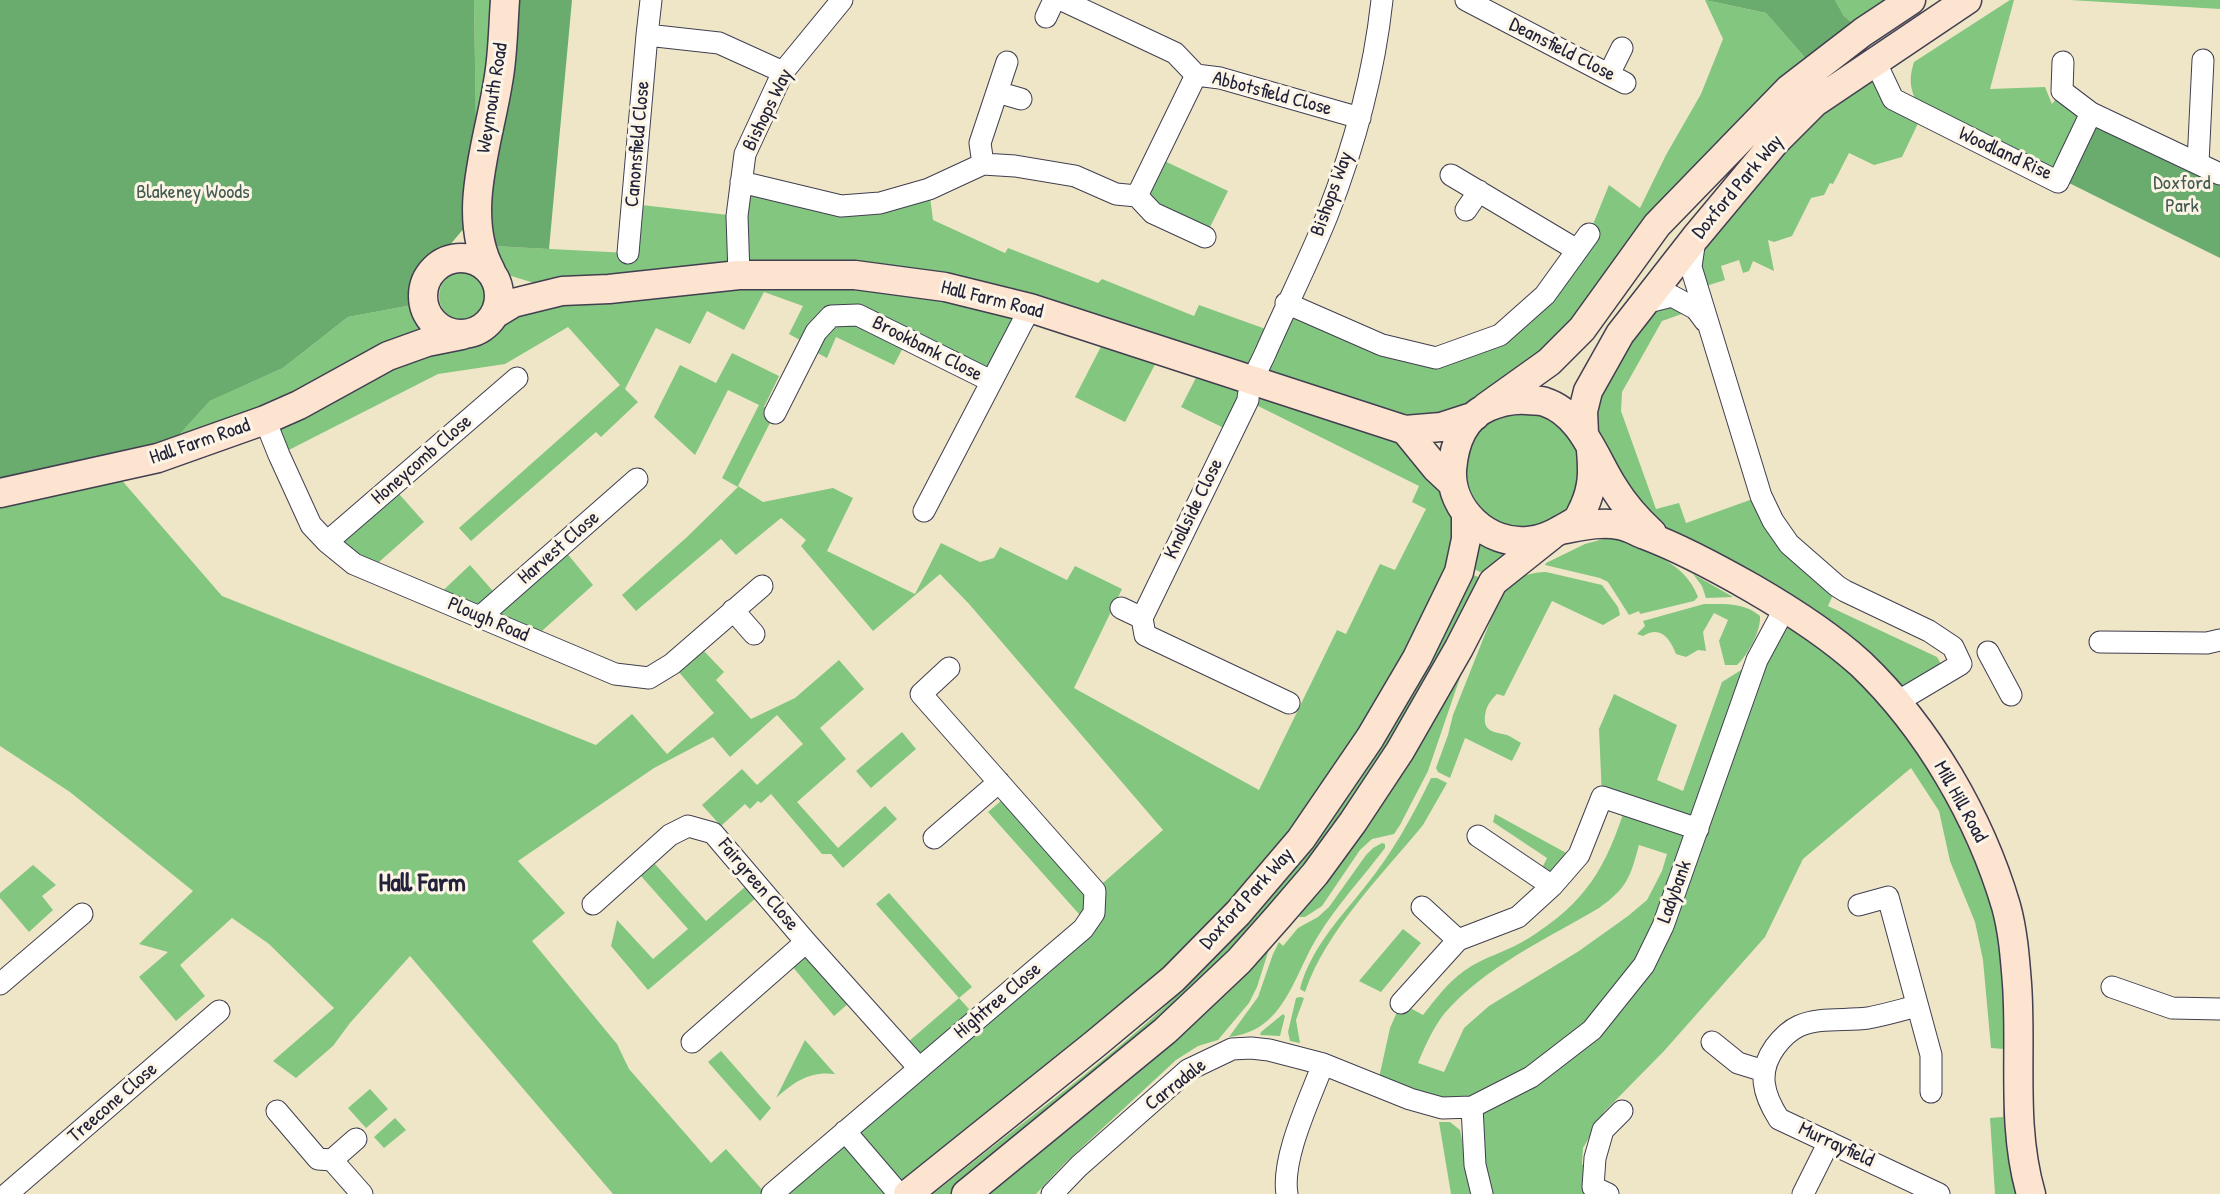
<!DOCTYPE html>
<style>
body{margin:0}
canvas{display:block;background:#efe6c7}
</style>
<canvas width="2220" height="1194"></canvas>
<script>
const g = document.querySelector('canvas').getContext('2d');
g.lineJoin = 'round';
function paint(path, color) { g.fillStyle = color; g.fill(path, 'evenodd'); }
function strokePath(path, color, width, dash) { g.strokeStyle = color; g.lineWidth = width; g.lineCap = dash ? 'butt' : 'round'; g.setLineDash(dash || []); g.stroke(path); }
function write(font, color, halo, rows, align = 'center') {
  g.font = font + ' "Patrick Hand",sans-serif'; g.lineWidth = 6; g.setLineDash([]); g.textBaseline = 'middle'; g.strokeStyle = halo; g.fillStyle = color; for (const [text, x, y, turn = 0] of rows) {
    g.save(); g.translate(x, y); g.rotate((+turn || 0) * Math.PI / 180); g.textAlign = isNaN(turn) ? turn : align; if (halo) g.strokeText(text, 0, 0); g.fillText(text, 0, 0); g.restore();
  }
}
const green = new Path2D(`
 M474,0h31l-28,196z
 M1705,0l61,13 49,56 -233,260 -93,77 79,8 76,-111 52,6 -34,12 -40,71 -1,19 35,98 23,-6 7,20 75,-27 76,90 -9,20 109,51 9,16 -49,28 93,157 41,336h-36l-5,-76 13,-1 1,-68 -13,-1 -8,-88 -8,-38 -25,-61 -11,-50 -28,-43 -108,91 -38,78 -101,114 -60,61 -21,36 -1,16 5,6 -4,24h-101l-10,-87 -95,-20 13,-59 11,-25 22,12c12,-15 25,-33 41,-44 19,-14 45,-20 65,-33 57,-36 77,-70 97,-133l-24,-8 -3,-68 15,-35 63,31 -20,55 26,11 39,-109 35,-22 28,-51 -118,-64 -52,-55 -25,3 -62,48 -61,-26 -50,143 -179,255 -330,281h-136l146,-126 -17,-20 58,-50 -83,-94 13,-11 83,94 -13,11 18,20 110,-95 -99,-111 21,-18 86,96 68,-60 -193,-225 -30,-31 -67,57 -72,-85 5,-6 -25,-22 -45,37 -15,-16 -85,72 -14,-16 65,-58 51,-50 -16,-9 37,-73 -31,-15 -33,65 -41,-38 26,-52 36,18 16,-30 47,23 -15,31 11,6 -37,73 25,16 70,-14 20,10 -26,53 88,43 26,-51 39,19 14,-4 6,-11 67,33 8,-14 47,23 -48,99 185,102 78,-160 9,4 34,-70 15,6 31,-61 -14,-7 7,-16 -171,-85 -16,31 -51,-25 22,-43 -41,-13 -37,71 -50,-25 33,-64 -78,-25 -39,73 -84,-41 -13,25 -58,-28 -9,21 -19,-10 1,-3 -20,-11 14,-28 -39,-14 -20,38 -37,-19 -17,33 -34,-16 -31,61 13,13 -37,35 -5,-5 -125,109 -12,-13 161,-143 -52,-58 -63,37 -67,10 -159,81 -14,-35 -107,38 52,-57 73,-33 65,-51 75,-14 4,18 -37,34 77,-19 93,-45 -52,-16 -12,-18 -3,-11 135,7 5,-49 104,12 4,-34 100,24 88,-17 4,31 72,33 3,-5 90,35 4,-4 92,37 5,-11 75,27 12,-29 150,55 64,-23 89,-101 20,-49 31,23 26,-53 35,-61 22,-55zM1464,428l-28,40 -30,-38zM1639,845l28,9 -5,17 -15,29 -19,16 -49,35 -90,55 -25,22 -20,44 -26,-9c7,-17 15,-35 26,-49 40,-47 103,-75 155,-106 28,-20 31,-30 40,-63z
 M1835,0h76l-48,32 -19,-16z
 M2010,0h4l-24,89 55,-2 7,17 10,-13 29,22 -33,69 -136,-67 -20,42 -28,8 -25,-12 -16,31 -3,-1 -6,12 -13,3 -19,38 -18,6 -6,-2 6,31 -21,-10 -4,10 -6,2 -4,-13 -18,6 4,14 -19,6 -11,-48 180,-177 18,38 29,14c-10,-20 -15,-29 -8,-51z
 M2070,0h150v9z
 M1156,157l72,34 -23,46 -68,-41z
 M439 296a24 24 0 1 1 48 0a24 24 0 1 1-48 0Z
 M112,469l110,127 374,149 36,-31 35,40 47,-41 -37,-43 25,-21 22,23 -8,8 35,39 44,-21 44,-38 25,29 -44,39 26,31 -49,43 41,46 47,-42 12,13 -54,49 -12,-14h-9l-51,-60 -10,9 -3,-2 -8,8 -5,-5 -24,22 -19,-21 40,-36 15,16 46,-41 -26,-29 -47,42 -17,-20 -59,31 -136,93 47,52 -33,28 85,103 12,25 82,94 15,-14 40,45h-153l-203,-238 -60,67 -17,23 -37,32 -23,-17 61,-53 -65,-64 -37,-26 -52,47 25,31 -29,25 -37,-44 29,-25 -29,-8 54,-53 -123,-99 -70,-46v-253z
 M392,486l32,36 -54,48 -43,-28z
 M1476,536l35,16 -25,23 -12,-6 4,-15z
 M1611,537l9,2c31,15 65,23 78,58l-4,4 -54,13 -1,-3 -10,4 -21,-33 -8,-4 -55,-13 1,-2 39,-19z
 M561,546l32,39 -60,54 -98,-41 35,-33 30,34z
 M1546,572l56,13 16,22 2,8 -17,10 -51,-24 -48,95 -7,-2c-7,7 -11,12 -12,22 -2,16 10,16 22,19 5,2 9,5 14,8l-9,18 -47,-23 -15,40 -12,-6 -2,-4 12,-33 5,-20 42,-106c12,-25 22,-36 51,-37z
 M1472,574l10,5 -68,125 -52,83 -48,67 -102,118 -259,222h-20c64,-52 131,-101 195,-155 56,-47 108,-101 156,-157 48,-57 91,-122 128,-187 22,-39 40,-81 60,-121z
 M1693,574l40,23 -27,1 -4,-12z
 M1704,604c20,0 40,-2 56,12 1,15 -12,39 -23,49h-12l-6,-24 9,-21 -14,-7 -11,19 3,19 -8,-1 -12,7 -10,-3c-6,-16 -16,-29 -33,-18l-6,-2 8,-8 -2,-5z
 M1466,660l-38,111 -28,54 -6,9 -22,5 -12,11 -38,56 -17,11h-6l21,-38z
 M902,732l14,17 -45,39 -15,-17z
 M1431,778h6l10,5 -24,42c-40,49 -97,105 -118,167l-5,-3c10,-39 39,-70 64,-101 27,-33 49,-72 67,-110z
 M1495,814l75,41 -16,18 -13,-3 6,-12 -54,-36z
 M1382,843l3,1v4c-22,29 -48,57 -67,88 -25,40 -33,95 -89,101l29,-40 15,-43 6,-12 4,4 15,-18 20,-11 11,-10 37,-52 7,-7z
 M655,864l51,57 47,-41 10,12 -115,98 -37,-44 6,-26 36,39 35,-30 -47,-53z
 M33,865l23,20 -14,11 11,14 -24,22 -29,-34v-5z
 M1403,929l18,14 -40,49 -22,-11z
 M806,942l50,55 -22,19 -48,-57z
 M1270,946l-13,41 -8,16 -31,37 -20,6 -22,14 -112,104 -28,30h-53z
 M1300,997l4,1 -8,22 4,23 -10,-2 -2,-9 8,-34z
 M1283,1014l2,2 -5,20 -20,-1 1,-3z
 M805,1040l30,34c-25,-3 -40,7 -59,24z
 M721,1051l50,57 -11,13 -52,-59z
 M370,1089l18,20 -22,19 -18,-20z
 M395,1118l11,12 -22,18 -10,-11z
 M1439,1122h11l10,8 13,64h-22z`);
const forest = new Path2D(`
 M0,0h474l3,191 28,-191h67l-23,249 -56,-3 -28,-19 -31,37 -11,39 -75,14 -65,51 -73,33 -52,57 -158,33z
 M1705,0h130l9,16 19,16 -48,37 -49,-56z
 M2091,113l129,61v84l-161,-80z`);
const street = new Path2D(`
 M1062,0l113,53 21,22 24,3 140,40
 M1466,0l159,83
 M1046,17l8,-17
 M647,35l72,8 64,29
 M1875,61l18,38 165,83 33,-69
 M2063,62l-1,29 29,22 129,61
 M1609,74l13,-26
 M997,92l24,7
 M2198,163l5,-103
 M983,164l-3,-21 27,-81
 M1451,175l126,75
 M741,182l100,24 39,-3 49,-14 54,-25 32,2 60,10 41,18 21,2 16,17 52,24
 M1137,196l59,-121
 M1466,210l13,-19
 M1695,239l-4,28 70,229 12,25 16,23 48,42 8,5 84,40 24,16 8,17 -64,38
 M628,253l19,-218 4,-35
 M739,275l-2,-59 8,-62 38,-82 59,-72
 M1286,303l96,42 54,13 64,-23 45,-40 44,-61
 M1644,303l28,-7 24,13 9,12
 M775,413l41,-81 15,-16 27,-1 133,66
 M265,420l14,35 32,70 16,17 27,22 261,110 34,4 23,-14 90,-78
 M924,511l106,-203
 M327,542l190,-164
 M1121,608l21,10 106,-218c0,-14 11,-33 17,-46 20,-46 43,-91 62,-138 27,-69 47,-142 55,-216
 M733,610l21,24
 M480,617l157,-138
 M1142,618l3,17 144,68
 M2100,642l107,1 13,-3
 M1988,652l23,43
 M1478,836l74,50
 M934,838l65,-56
 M593,904l77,-69 18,-9 25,7 93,109 113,126
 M1859,905l29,-8 43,158v37
 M1422,907l36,33
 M0,984l82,-70
 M2112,987l60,21 48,1
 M1401,1003l57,-63 60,-23 34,-31 27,-31 23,-58 96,32
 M1917,1006c-16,4 -33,9 -49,12 -22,3 -49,-1 -69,8 -9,4 -18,13 -24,21 -18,25 -12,47 4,72l160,75
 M692,1042l114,-100
 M1712,1042l26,21 26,8
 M1472,1107l3,58 7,29
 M277,1111l41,48 14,1 30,34
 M845,1131l54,63
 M332,1160l24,-21
 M7,1194l212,-183
 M772,1194l311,-265 11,-16 1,-22 -174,-197 28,-26
 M1052,1194l27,-28 109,-96 44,-21 19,-1 18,2 54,14 87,35 32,9 30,-1 59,-30 61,-47 52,-65 19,-39 94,-266 28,-52
 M1287,1194c-6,-36 23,-95 36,-130
 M1608,1194l-15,-7 2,-29 8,-28 19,-19
 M1803,1194l26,-52`);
const secondary = new Path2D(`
 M423 296a38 38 0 1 1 76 0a38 38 0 1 1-76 0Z
 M491,271c-31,-55 -2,-130 7,-189 5,-26 5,-55 7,-82
 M495,314l18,-11 49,-12 47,-2 130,-14h116l90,12 85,21 375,122 36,-3 34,-11
 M1486,407l63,-45 33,-33 75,-104 132,-136 74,-57 48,-32
 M1405,430l31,38 16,15
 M1584,434l-1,-23 5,-20 32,-57 75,-96 80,-96 39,-39 153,-103
 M1591,450c2,22 2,37 -7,57 -2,4 -4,9 -6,12 -4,4 -11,7 -16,10 -10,6 -22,11 -34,12 -40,4 -78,-31 -76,-71 2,-25 11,-52 36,-63 14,-6 25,-8 39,-7 6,1 13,0 18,2 37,12 50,57 69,86 11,18 23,31 38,45
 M0,493l158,-35 107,-38 34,-15 89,-49 39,-14 35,-7
 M1560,530c18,-3 40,-9 59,-5 9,1 18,7 26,10 37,14 72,33 107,53 38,22 76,46 109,76 67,64 119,154 145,242 7,25 9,52 11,78 5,69 -6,142 14,210
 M908,1194l187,-150 78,-65 65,-66 63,-74 69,-101 47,-80 42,-86 7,-33v-24
 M966,1194l199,-163 74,-70 39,-44 37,-43 38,-52 47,-71 59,-103 34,-66 59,-47`);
const streetNames = [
 ["Deansfield Close",1562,50,27],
 ["Abbotsfield Close",1272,94,15],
 ["Weymouth Road",493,98,-81],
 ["Bishops Way",768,110,-64],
 ["Canonsfield Close",638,144,-85],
 ["Woodland Rise",2005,154,25],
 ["Doxford Park Way",1738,187,-50],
 ["Bishops Way",1332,194,-70],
 ["Hall Farm Road",992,300,14],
 ["Brookbank Close",927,349,27],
 ["Hall Farm Road",200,442,-19],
 ["Honeycomb Close",422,460,-41],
 ["Knollside Close",1194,509,-64],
 ["Harvest Close",559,548,-41],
 ["Plough Road",488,620,23],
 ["Mill Hill Road",1960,802,61],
 ["Fairgreen Close",758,885,50],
 ["Ladybank",1675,892,-70],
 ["Doxford Park Way",1247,899,-48],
 ["Hightree Close",998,1001,-40],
 ["Carradale",1176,1085,-38],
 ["Treecone Close",113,1103,-41],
 ["Murrayfield",1836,1145,25]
];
const parkNames = [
 ["Doxford",2182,184],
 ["Park",2182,207],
 ["Blakeney Woods",193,193]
];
const districtNames = [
 ["Hall Farm",422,884]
];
paint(green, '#83c680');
paint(forest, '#6aab6e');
strokePath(street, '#413f50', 23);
strokePath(secondary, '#413f50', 31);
strokePath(street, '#fff', 21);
strokePath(secondary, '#fde4d1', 28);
write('20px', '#22223b', '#fcf5e5', streetNames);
write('20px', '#445b53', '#fcf5e5', parkNames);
write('bold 26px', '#22223b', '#fcf5e5', districtNames);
</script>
